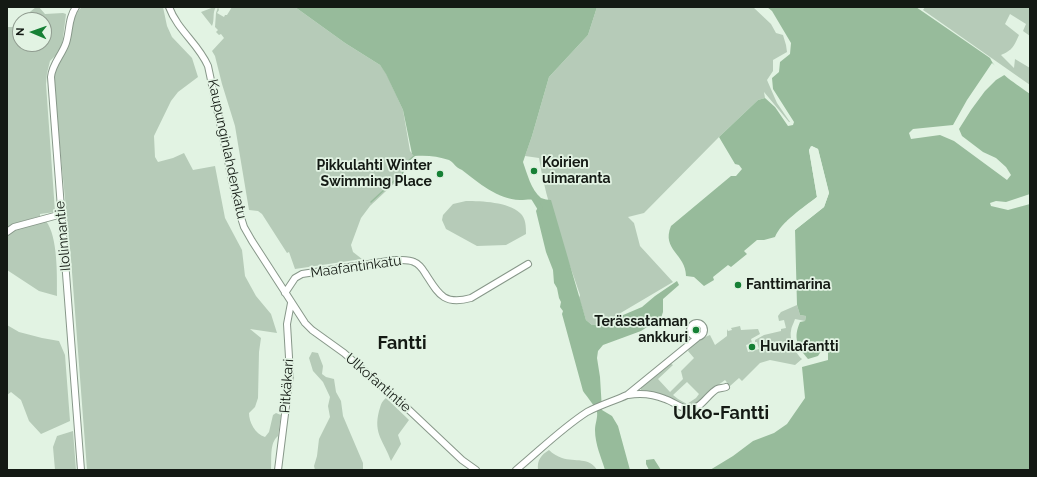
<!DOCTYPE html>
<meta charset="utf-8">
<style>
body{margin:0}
#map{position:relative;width:1037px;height:477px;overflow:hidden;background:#e2f3e3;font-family:Raleway,sans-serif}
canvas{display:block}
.frame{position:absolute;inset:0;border:8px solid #141a14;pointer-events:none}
.north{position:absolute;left:12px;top:12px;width:40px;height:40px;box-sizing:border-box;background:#e2f3e3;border:1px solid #909c90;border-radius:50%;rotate:272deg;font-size:11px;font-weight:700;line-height:16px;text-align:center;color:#141a14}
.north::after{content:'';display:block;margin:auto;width:14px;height:18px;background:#168035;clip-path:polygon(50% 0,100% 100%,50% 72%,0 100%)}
</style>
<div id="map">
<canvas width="1037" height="477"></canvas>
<div class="frame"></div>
<div class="north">N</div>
</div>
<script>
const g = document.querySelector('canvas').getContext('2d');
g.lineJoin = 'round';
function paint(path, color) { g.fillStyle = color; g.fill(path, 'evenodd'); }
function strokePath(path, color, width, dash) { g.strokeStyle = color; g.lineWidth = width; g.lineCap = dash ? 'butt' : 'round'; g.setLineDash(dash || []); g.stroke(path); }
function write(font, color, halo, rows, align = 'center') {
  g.font = font + ' Raleway,sans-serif'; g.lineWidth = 3.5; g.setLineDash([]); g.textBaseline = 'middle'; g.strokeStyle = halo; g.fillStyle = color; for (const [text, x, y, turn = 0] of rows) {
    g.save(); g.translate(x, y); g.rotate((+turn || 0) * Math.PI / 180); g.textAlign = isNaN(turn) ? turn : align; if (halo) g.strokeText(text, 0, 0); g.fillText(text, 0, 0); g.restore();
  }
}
const green = new Path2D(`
 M36,7h3l6,7 18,-1 3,1 -4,32 -5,8 -7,7 -3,12 -1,11 9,128 -15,2v2l-27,8 -6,4v-201h6l7,-7v24h24v-24h-24z
 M82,7h81l4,19 5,11 20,21 6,19 -20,15 -7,9 -17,35 1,21 3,5 15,-4 11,-5 9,17 22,-4 10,52 17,32 3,26 11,20 15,18 6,19 -27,-4 11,9 -2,14 -1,46 -3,9 -6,6c0,9 6,21 16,24l4,-5 4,-17 3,-2 5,2 -3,21c-9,7 -6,24 -7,34h-184l-16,-211 -18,-182c3,-13 14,-24 17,-37 4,-14 0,-22 12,-33z
 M214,7h2c-4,6 -1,12 -4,19l-11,-14z
 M218,7l1,3 -2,3 7,4 1,-2h2l5,-8h63l50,36 35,22 6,8 17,37 7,41 4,5 -7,6 -6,15 -31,29 -9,12 -10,27 2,7 9,7 -67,10 -6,-17 -2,1 -25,-39 -4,-3 -9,-1 -14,-84 -13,-42 -7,-28 -3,-5 12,-13 -3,-4 -2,1 -3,-3 2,-2 -3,-3 1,-14z
 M597,7h156l18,17 5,9 7,2 3,10 1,7 -14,8v11l-6,9 10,23 13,19h-1l-25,-30 1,6 -7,2 -39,37 -75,76 -16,4 6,6 6,23 33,36 -71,42 -10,1 -6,-5 -7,-22 1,-3c-15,-45 -34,-90 -41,-137l-14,-2 7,-20 17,-59 39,-42z
 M925,7h105v29l-7,-5 3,-7 -16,-10 -5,10 14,11c-5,11 -6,15 -18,20l13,13 1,-9 15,9v17l-107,-75z
 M466,201c16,0 42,1 54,12 6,5 6,14 6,21l-20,11 -29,1 -31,-17 -4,-9 1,-5 10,-11z
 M46,221c12,16 11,54 11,75l-18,-5 -32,-21v-34l8,-7z
 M797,305l3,10 6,1 -1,5 -10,-2c-1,4 -4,8 -4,12 -2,8 5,23 11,28l-7,6 -25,-5 -10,3 -18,18 -3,-3 -9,8 -5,-6 -19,14 -13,12h-12l-14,-10 -26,-6v-2l29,-25 3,2 -15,14 12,13 13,-13 -2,-8 13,-13 -6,-7c6,-9 12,-12 22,-16l5,10 12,-9v-7l1,2 4,-1 -1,-2 9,-2 1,4 17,-1 2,5 -9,5 1,4 -6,2 2,7 11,-3 -2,-7h-2v-2l9,-5 17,-4v-2l5,-1 -2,-8 -5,1 -1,-5 3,-4zM687,382l12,12 -3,4 -9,6 -9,-5 -5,-4z
 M7,325l12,7 23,6 17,3 6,14 5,66 -29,13 -12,-13 -8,-21 -10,-8 -4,3z
 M312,352l6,1 5,13 -1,8 4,3 8,2 2,13 5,9 2,15 20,47v7h-48l-1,-4 3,-10 2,-17 11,-22 -2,-11 2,-9 -7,-15 -10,-11 -4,-13z
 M386,398l23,22 -11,15 3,9 -10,17c-7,-20 -18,-27 -12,-50 2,-6 2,-9 7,-13z
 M73,431l3,39h-21l-2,-23 4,-11z
 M549,450c4,4 8,6 13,8 13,4 28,-1 35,12h-59c-1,-10 3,-15 11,-20z`);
const water = new Path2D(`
 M295,7h302l-9,28 -39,42 -17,59 -9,26c4,11 8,28 18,36 3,1 7,2 10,2l35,120 6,5 10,-1 40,-17 13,-11 22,-15 2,4 -16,14v13l-2,6 -20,13 -38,14 -5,6 -1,7 3,19 2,33 10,6 6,10 12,44h-25c-4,-13 -10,-26 -10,-40 0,-6 3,-13 2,-18 -1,-5 -10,-15 -14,-21l-21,-77 1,-3 -3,-4 1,-5 -2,-4 -2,-10 -3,-5 -1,-13 -7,-18 -10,-41 2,-4 -2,-7c-6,-1 -10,0 -16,0 -23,-1 -41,-17 -58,-30 -8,-3 -7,-7 -13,-10 -11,-4 -23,-5 -35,-4l-2,-2 -9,-44 -17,-36 -6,-9 -35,-22z
 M767,7h149l74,51c6,14 28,27 40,36v100l-24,8 -10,-1 -6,2 1,3 17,4 22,-6v266h-320l23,-14 20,-15 21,-8 13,-9 18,-26 -3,-31 26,-7v-12h-5l-5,8 -10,3c-11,-13 -15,-21 -8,-37l5,-1 1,-5 -6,-1 -3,-10 -2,-75 29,-23 5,-14 -11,-44 -6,-3 -3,4 8,47c-13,10 -36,25 -42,40l-11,3h-7l-13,11 3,3 -16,13 -3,-2 -15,12 1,3 -10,6 -10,-9 -8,-1c0,-22 -25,-26 -15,-50l60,-50h5l6,-7 -3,-4 -4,-1 -16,-27 39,-37 7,-2 10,9 13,19 5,-1 1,-3 -21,-33 -1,-11 7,-6 1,-10 10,-8 1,-11 -19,-32z
 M654,459l7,11h-12l-3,-6v-4z`);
const pier = new Path2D(`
 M992,63l14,11 -10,6 -11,11 -14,19 -12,19 3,7 21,16 13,6 10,9 5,8 -4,5 -53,-39 -14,-6 -29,4 -2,-6 4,-4 40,-4 14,-25z
 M811,146l7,3 11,44 -5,14 -29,23 -1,-2 29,-23 3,-12 -10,-43 -4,-1 -1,2 8,46 -31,26 -1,-2 30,-24 -8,-47z`);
const stream = new Path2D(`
 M371,202l24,-22 6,-3 6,-15 7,-6`);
const canal = new Path2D(`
 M532,195l8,13`);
const minor = new Path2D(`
 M76,7c-8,11 -6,24 -10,36 -4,12 -14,21 -15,34l30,393
 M169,7c9,24 29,36 39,59l30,142 6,19 8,14 53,82 7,7 32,23 64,56 54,51 14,10
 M7,232l7,-5 48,-13
 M285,293l10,-15 7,-4 93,-14c6,0 14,-1 19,2 5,2 8,6 11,11 13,20 18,33 46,25l57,-34
 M690 330a7 7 0 1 1 14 0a7 7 0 1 1-14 0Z
 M628,395c12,-2 25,-1 37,4 9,3 16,10 25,10 11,0 18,-15 27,-20 3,-1 7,-1 9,-2
 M278,470l12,-96 -3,-50 4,-21
 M516,470c23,-19 46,-42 71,-58 13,-7 27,-11 40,-17l70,-57`);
const markers = [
 [534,171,4,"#168035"],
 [440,174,4,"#168035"],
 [738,285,4,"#168035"],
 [696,330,4,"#168035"],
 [752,347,4,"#168035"]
];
const streetNames = [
 ["Kaupunginlahdenkatu",227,149,78],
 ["Ilolinnantie",63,236,-95],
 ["Maafantinkatu",356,267,-8],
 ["Ulkofantintie",378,383,41],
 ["Pitkäkari",287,386,-86]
];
const poiNames = [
 ["Koirien",542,163],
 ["uimaranta",542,179],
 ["Pikkulahti Winter",432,166,"right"],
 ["Swimming Place",432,182,"right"],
 ["Fanttimarina",746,285],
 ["Terässataman",688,322,"right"],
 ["ankkuri",688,338,"right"],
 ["Huvilafantti",760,347]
];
const districtNames = [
 ["Fantti",402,344],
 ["Ulko-Fantti",721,414]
];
paint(green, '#b6cbb8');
paint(water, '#97bb9b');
paint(pier, '#e2f3e3');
strokePath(stream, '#97bb9b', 1.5);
strokePath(canal, '#97bb9b', 5.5);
strokePath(minor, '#879789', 8);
strokePath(minor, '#fff', 6);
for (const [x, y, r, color] of markers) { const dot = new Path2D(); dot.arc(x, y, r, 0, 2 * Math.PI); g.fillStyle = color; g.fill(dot); strokePath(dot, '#e2f3e3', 1.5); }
write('14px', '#141a14', '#e2f3e3', streetNames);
write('bold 14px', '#141a14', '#e2f3e3', poiNames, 'left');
write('bold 18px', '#141a14', '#e2f3e3', districtNames);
</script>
